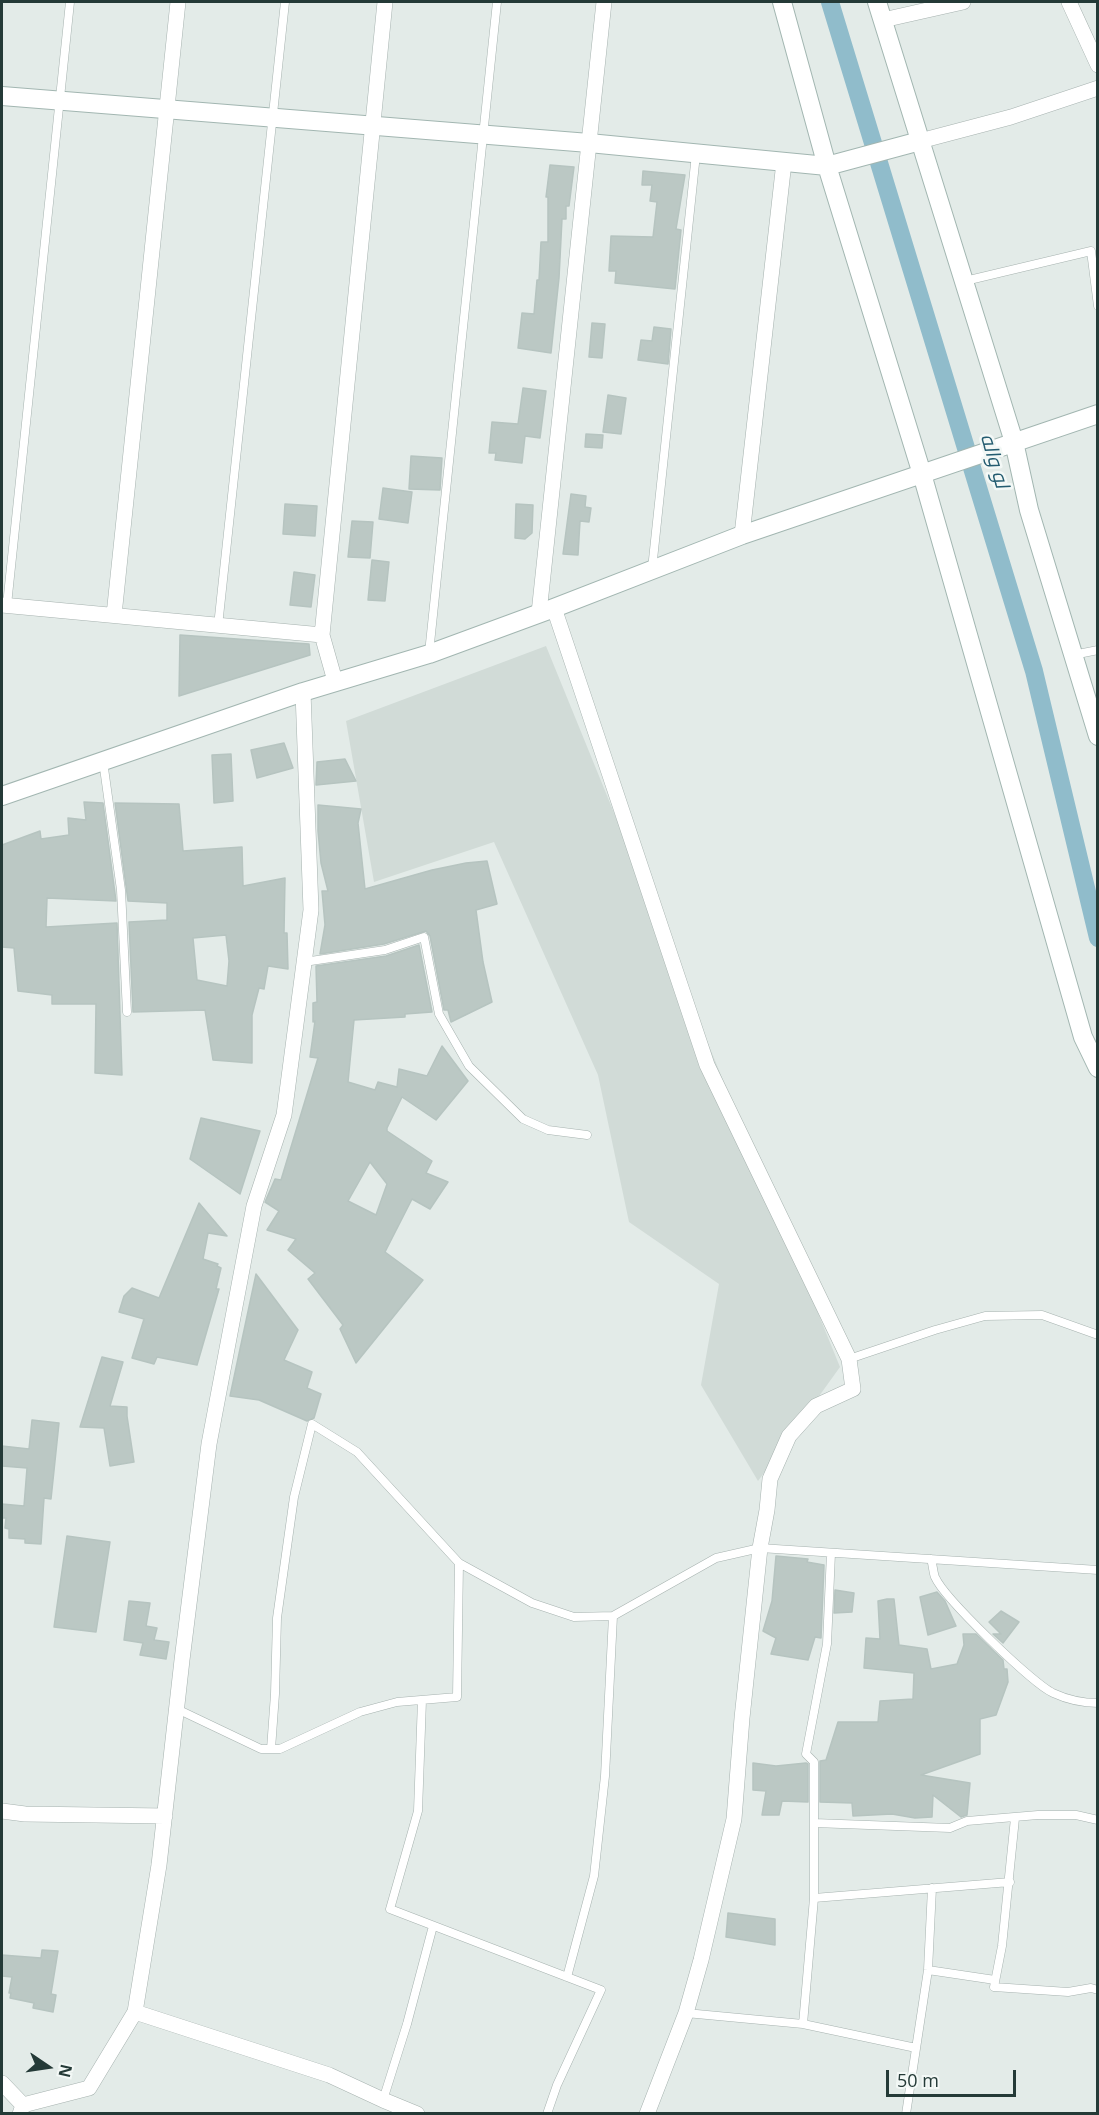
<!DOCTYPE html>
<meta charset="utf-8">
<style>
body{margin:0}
#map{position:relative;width:1099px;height:2115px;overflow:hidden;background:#e3ebe8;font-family:"Open Sans",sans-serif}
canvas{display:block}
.frame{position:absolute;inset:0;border:3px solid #243a37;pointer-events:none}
.north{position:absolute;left:18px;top:2037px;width:60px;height:60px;-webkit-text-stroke:4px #f3f8f6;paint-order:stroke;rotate:103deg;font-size:16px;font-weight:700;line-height:24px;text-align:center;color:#243a37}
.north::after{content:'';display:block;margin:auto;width:21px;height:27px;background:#243a37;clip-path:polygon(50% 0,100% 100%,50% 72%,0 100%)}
.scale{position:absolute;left:886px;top:2070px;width:130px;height:27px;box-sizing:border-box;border:3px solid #243a37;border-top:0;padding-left:8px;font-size:18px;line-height:21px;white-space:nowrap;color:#243a37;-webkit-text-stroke:4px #f3f8f6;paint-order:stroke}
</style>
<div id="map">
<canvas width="1099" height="2115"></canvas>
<div class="frame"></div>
<div class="north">N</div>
<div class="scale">50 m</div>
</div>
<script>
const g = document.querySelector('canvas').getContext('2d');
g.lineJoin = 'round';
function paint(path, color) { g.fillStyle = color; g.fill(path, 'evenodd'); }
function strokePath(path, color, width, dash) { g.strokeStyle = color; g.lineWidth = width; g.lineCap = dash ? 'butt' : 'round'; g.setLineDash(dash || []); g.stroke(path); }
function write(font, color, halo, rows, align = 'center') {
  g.font = font + ' "Open Sans",Cairo,sans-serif'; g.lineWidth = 5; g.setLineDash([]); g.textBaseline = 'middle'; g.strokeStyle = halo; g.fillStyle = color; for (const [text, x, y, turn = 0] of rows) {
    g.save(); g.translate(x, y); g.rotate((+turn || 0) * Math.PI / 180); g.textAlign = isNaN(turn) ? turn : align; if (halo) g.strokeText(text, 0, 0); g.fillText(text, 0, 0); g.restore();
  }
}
const built = new Path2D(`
 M546,646l294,721 -82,114 -57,-96 18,-101 -90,-62 -31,-147 -104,-233 -120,40 -28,-161z`);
const canal = new Path2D(`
 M830,2l204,669 64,267`);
const building = new Path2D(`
 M550,165l24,2 -5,39h-3v13h-4l-3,59 -8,75 -33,-5 4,-35 12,1 3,-34h2l2,-38h7v-45h-2z
 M643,171l42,4 -9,54 5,1 -6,59 -60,-6 1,-12h-7l2,-35 42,1 4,-35 -7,-1 2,-16h-10z
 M592,323l13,1 -3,34 -13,-1z
 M654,327l17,2 -3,35 -30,-4 3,-20 11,1z
 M523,388l23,3 -6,47 -15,-2 -3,27 -27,-3 1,-7h-7l3,-31 26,2z
 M608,395l18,3 -5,36 -18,-2z
 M586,434l17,1 -1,13 -17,-1z
 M411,456l31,2 -2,32 -31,-1z
 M383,488l29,4 -4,31 -29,-4z
 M571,494l15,2 -1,11 6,1 -2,14 -9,-1 -2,34 -15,-1z
 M285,504l32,2 -2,30 -32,-2z
 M516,504l17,1 -1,28 -7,6 -10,-1z
 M352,521l21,1 -3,36 -22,-1z
 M372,560l17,2 -4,39 -17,-1z
 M294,572l21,3 -4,32 -21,-2z
 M180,635l129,9 1,11 -131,41z
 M284,743l9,25 -36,10 -6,-28z
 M231,754l2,47 -19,2 -2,-48z
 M345,759l11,22 -40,4 1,-23z
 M84,802l19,1 13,98 -69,-3 -1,29 71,-4 5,152 -27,-2 1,-69h-44v-9l-34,-4 -4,-43 -12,-1v-102l38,-14 1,8 28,-4 -1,-17 18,2z
 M115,803l64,1 4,47 59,-4 1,39 42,-8 -1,55h3l1,36 -20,-3 -4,23 -5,-1 -7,27v48l-39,-3 -8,-50 -72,2 -4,-90 38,-2v-17l-39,-2zM226,935l3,26 -2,25 -30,-6 -4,-42z
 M318,805l43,4 -3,14 7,66 67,-19 34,-7 21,-2 10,43 -21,6 7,52 9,40 -41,20 -3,-12h-4l-14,-74 -4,-5 -42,13 -64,10 5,-29 -3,-34h6l-7,-28 -3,-32z
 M419,945l13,67 -27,2v3l-51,3 -6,62 27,8 3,-8 19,5 2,-18 28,7 15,-30 26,35 -32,39 -34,-23 -15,31v3l45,30 -6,12 22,9 -18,27 -18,-10 -27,53 38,28 -67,83 -16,-34 3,-4 -35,-46 7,-6 -27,-23 8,-11 -29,-9 12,-19 -14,-9 10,-23 6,1 37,-122 -8,-1 5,-36 -2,1v-19l4,-1 -1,-36 70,-10zM370,1162l17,22 -11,31 -28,-14z
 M201,1118l59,13 -20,63 -50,-35z
 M199,1203l28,33 -19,-3 -5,26 15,5 -1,2 4,2 -5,21h3l-22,76 -40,-8 -3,7 -22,-6 12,-39 -25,-7 5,-16 8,-8 27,10z
 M256,1274l42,56 -14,30 28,12 -5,16 14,6 -7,24 -7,3 -48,-21 -29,-4z
 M102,1357l21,5 -13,44 17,1v9l7,46 -24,4 -6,-38 -24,-1z
 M32,1420l27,3 -8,76 -7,-1 -3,46 -16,-1v-4l-16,-1v-9l-4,-1 1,-10h-4v-14l22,2 3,-38 -25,-2v-20l27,3z
 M67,1536l43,6 -14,90 -42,-5z
 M776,1556l32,3 -1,3 17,3 -3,73 -6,-1 -7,23 -37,-6 5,-16 -13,-7 9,-30z
 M835,1590l19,3 -2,19 -18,1z
 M937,1592l8,9 11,25 -28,9 -8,-38z
 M887,1599h7l5,46 28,4 4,20 26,-5 7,-19 -1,-11h13l27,26 1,9h3l1,13 -12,33 -16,4v35l-59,21 49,8 -3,32 -6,2 -28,-22 -1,22 -17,1 -23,-4 -39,2 -1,-13 -32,-1v-41l6,-1 12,-38h40l2,-21 33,-2 1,-26 -50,-5 2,-30 14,1 -2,-38z
 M129,1601l21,2 -4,23 11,2 -3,12 15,2 -3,17 -26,-4 3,-12 -19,-3z
 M1001,1611l18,11 -16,21 -10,-9h8l-12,-12z
 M753,1763l23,3 30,-3 2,1v38l-26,-1 -3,14h-17l4,-24 -13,-1z
 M728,1913l47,6v26l-49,-8z
 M42,1950l16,1 -7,43 5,1 -3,17 -20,-4 1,-5 -24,-5 1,-5h-2l3,-16 -10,-1v-21l39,3z`);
const lane = new Path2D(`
 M965,281l126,-30 7,55
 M652,569l44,-415
 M7,605l63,-603
 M218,626l67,-624
 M429,653l68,-651
 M1073,655l25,-5
 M103,761l18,129 6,122
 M304,962l81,-12 39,-13 15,77 30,52 54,53 25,11 39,5
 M849,1359l86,-29 50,-14 57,-1 56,20
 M931,1559c2,6 2,13 4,18 9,21 97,106 118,116 13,6 30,10 45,10
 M422,1700l-4,111 -28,98 211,81 -44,95 -10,29
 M177,1709l84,40h19l80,-37 37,-10 60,-5 2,-134
 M271,1749l4,-55 2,-76 17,-121 18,-73 45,28 102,111 73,40 42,14 39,-1 103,-58 44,-10 338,22
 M1015,1818l-13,128 -8,41 74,5 23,-4 7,2
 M814,1823l136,5 17,-7 71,-6h38l22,5
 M814,1898l196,-16
 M928,1970l67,10
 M567,1977l27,-101 11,-100 8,-160
 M686,2013l117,11 113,24
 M803,2024l11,-126v-136l-8,-8 21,-110 4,-91
 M383,2100l24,-76 26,-98
 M906,2114l22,-144 4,-82`);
const street = new Path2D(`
 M1069,2l29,63
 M883,20l80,-18
 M920,141l91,-24 87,-29
 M742,535l42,-373
 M2,605l320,30 13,46
 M554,608l153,457 142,294 4,30 -37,17 -27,30 -19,43 -3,31 -7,38 -18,170 -8,101 -33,141 -15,53 -39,101
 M539,613l65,-611
 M114,615l64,-613
 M322,635l63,-633
 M2,1811l23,3 140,2
 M135,2012l194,63 54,25 34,14
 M2,2083l21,22
 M20,2114l3,-9 66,-17 46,-76 24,-147 23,-205 27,-216 45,-238 30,-91 27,-205 -8,-218`);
const secondary = new Path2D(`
 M782,2l45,164 95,308 161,563 15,31
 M877,2l137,440 15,68 69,226
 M2,96l587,47 238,23 93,-25
 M2,796l301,-104 126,-38 125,-46 188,-73 356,-121`);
const waterNames = [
 ["لو واله",994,461,73]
];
paint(built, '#d1dbd7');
strokePath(canal, '#90bccb', 18);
paint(building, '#bbc8c4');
strokePath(building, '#b6c4c0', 1.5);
strokePath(lane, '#a6b2af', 9);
strokePath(street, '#a6b2af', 16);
strokePath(secondary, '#a2b6b1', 20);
strokePath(lane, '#fff', 8);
strokePath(street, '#fff', 15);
strokePath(secondary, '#fff', 18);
write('italic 20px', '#245c70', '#f3f8f6', waterNames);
</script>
